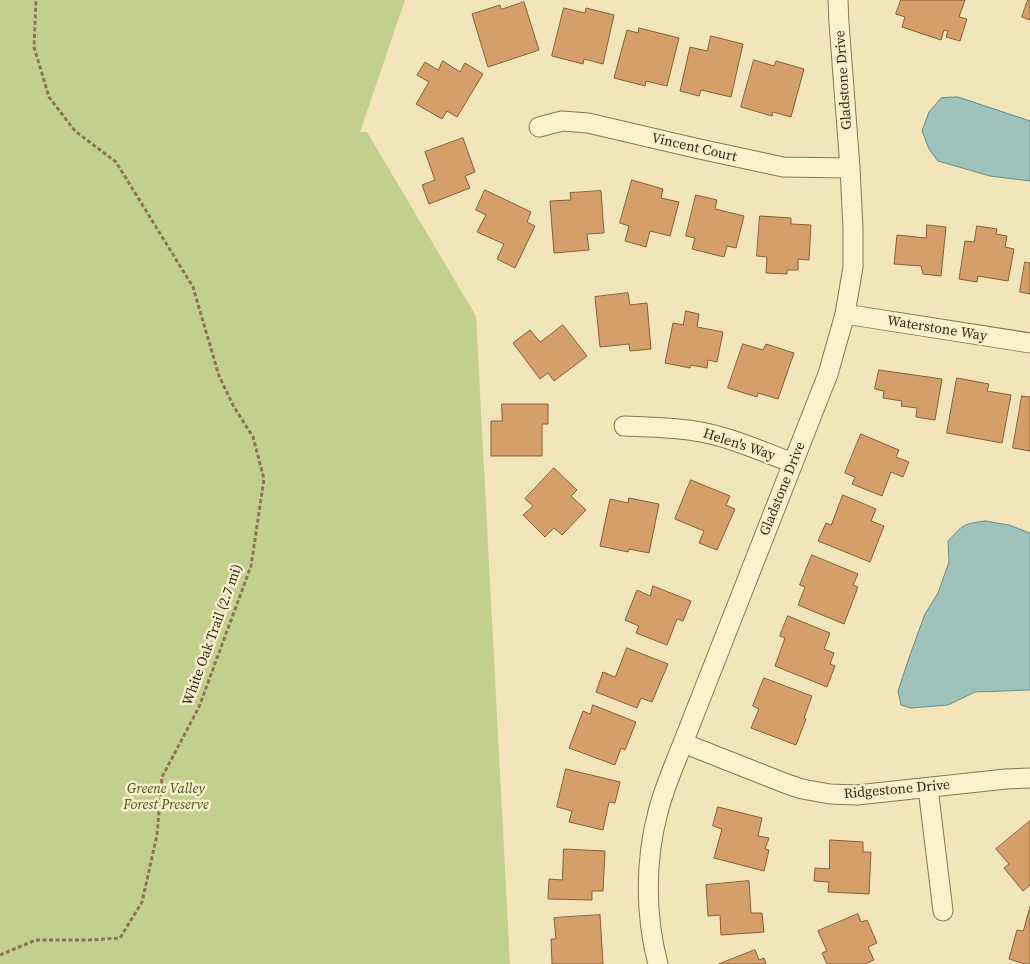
<!DOCTYPE html>
<style>
body{margin:0}
canvas{display:block;background:#f2e5b9}
</style>
<canvas width="1030" height="964"></canvas>
<script>
const g = document.querySelector('canvas').getContext('2d');
g.lineJoin = 'round';
function paint(path, color) { g.fillStyle = color; g.fill(path, 'evenodd'); }
function strokePath(path, color, width, dash) { g.strokeStyle = color; g.lineWidth = width; g.lineCap = dash ? 'butt' : 'round'; g.setLineDash(dash || []); g.stroke(path); }
function write(font, color, halo, rows, align = 'center') {
  g.font = font + ' "Source Serif 4",serif'; g.lineWidth = 5; g.setLineDash([]); g.textBaseline = 'middle'; g.strokeStyle = halo; g.fillStyle = color; for (const [text, x, y, turn = 0] of rows) {
    g.save(); g.translate(x, y); g.rotate((+turn || 0) * Math.PI / 180); g.textAlign = isNaN(turn) ? turn : align; if (halo) g.strokeText(text, 0, 0); g.fillText(text, 0, 0); g.restore();
  }
}
const green = new Path2D(`
 M0,0h405l-45,132h7l109,184 34,648h-510z`);
const water = new Path2D(`
 M958,97l72,24v60l-40,-5 -52,-15 -9,-12 -7,-18 7,-19 12,-14z
 M985,521l24,4 21,8v157l-55,2 -27,13 -37,3 -10,-3 -3,-14 12,-36 15,-41 13,-21 11,-31 -1,-21c15,-16 14,-17 37,-20z`);
const building = new Path2D(`
 M901,0h64l-6,17 8,2 -7,22 -14,-4 2,-6 -4,-1 -3,10 -39,-13 3,-10 -9,-3z
 M1028,0h2v20l-8,-3z
 M524,2l15,48 -51,17 -16,-53 28,-9 1,4z
 M564,8l21,5 1,-5 28,7 -11,49 -19,-5 -1,5 -31,-8z
 M639,28l40,10 -12,48 -21,-5 -1,5 -31,-8 13,-48 11,3z
 M711,36l32,8 -12,53 -30,-7 -2,6 -19,-5 10,-44 17,4z
 M754,60l20,6 2,-5 28,8 -13,48 -18,-5 -1,4 -31,-9z
 M443,61l17,11 5,-9 18,11 -26,43 -10,-6 -5,8 -26,-15 13,-22 -12,-7 8,-13 13,8z
 M463,138l12,34 -10,4 5,12 -41,16 -7,-19 13,-5 -10,-28z
 M632,180l31,9 -2,9 18,4 -9,34 -20,-5 -4,16 -21,-6 4,-15 -9,-3z
 M485,190l46,22 -4,10 8,4 -20,42 -18,-9 7,-15 -27,-12 9,-17 -10,-5z
 M601,191l3,42 -17,1 2,16 -35,3 -4,-52 21,-1 -1,-7z
 M696,195l21,5 -2,9 29,7 -8,32 -9,-2 -3,11 -32,-8 3,-11 -9,-2z
 M760,216l31,2v6l20,1 -2,35 -11,-1v11h-11v4l-21,-1 1,-16 -10,-1z
 M927,225l19,2 -5,49 -18,-2 -2,-8 -27,-2 3,-29 29,3z
 M977,226l20,3 -1,5 11,2 -2,11 9,2 -6,32 -30,-5 -1,6 -18,-3 6,-38 9,1z
 M1025,262l5,1v31l-10,-2z
 M628,293l2,12 17,-2 4,46 -21,2 -1,-7 -29,3 -5,-50z
 M686,311l13,3 -2,13 26,5 -6,30 -9,-2 -1,8 -16,-3 -1,3 -25,-5 8,-40 10,2z
 M563,325l24,31 -33,25 -6,-8 -8,6 -27,-36 17,-13 10,12z
 M743,344l20,6 3,-6 28,9 -16,46 -20,-6 -1,4 -29,-9z
 M879,370l63,9 -7,41 -19,-3 1,-9 -16,-2 1,-5 -19,-3 1,-7 -9,-2z
 M957,378l32,6 -2,7 24,4 -9,48 -55,-10z
 M1022,396l8,1v54l-17,-3z
 M502,404h46v20h-6v32h-51v-35h11z
 M861,434l38,16 -3,7 13,5 -6,15 -12,-5 -9,24 -30,-12 3,-7 -10,-4z
 M554,468l23,22 -6,6 15,14 -24,25 -8,-7 -9,9 -22,-22 10,-9 -8,-7z
 M691,480l39,16 -4,9 9,4 -18,41 -18,-7 5,-12 -29,-12z
 M843,495l33,14 -5,12 13,5 -14,36 -52,-21 8,-18 5,2z
 M629,498l30,6 -10,49 -20,-4 -1,3 -28,-6 10,-47 18,4z
 M812,555l46,19 -5,11 5,2 -14,37 -46,-19 7,-18 -5,-2z
 M653,586l38,15 -8,20 -6,-2 -10,26 -31,-12 3,-7 -14,-6 12,-30 13,6z
 M788,616l42,17 -6,16 10,4 -4,11 5,2 -8,21 -52,-21 10,-28 -5,-2z
 M627,648l41,16 -16,38 -11,-4 -4,10 -41,-16 7,-20 12,5z
 M764,678l48,18 -8,22 2,1 -10,26 -45,-17 8,-19 -6,-3z
 M593,705l43,17 -11,28 -4,-2 -6,17 -46,-17 14,-37 7,3z
 M566,769l54,13 -5,21 -6,-1 -6,28 -34,-8 3,-11 -15,-4z
 M718,807l44,11 -4,18 11,2 -4,11 4,1 -5,21 -50,-13 8,-29 -9,-3z
 M1030,821v64l-7,6 -19,-23 5,-4 -13,-15z
 M830,840l33,2v10h8l-2,42 -41,-2 1,-10 -15,-1 1,-13 14,1z
 M564,849l41,2 -2,40h-11v9l-44,-1 1,-20 13,1z
 M749,881l2,32h11l2,19 -43,3 -1,-20 -12,1 -2,-31z
 M1030,907v57h-5l-16,-5 8,-29 6,1z
 M858,914l3,8 6,-2 10,23 -9,4 6,13 -9,4h-38l-5,-11 5,-2 -9,-20z
 M600,915l3,49h-51l-1,-25h5l-2,-21z
 M755,950l4,10 5,-2 2,6h-47z`);
const path = new Path2D(`
 M0,955l36,-15h53l31,-2 22,-36 15,-67 5,-58 37,-70 52,-141 13,-87 -11,-42 -19,-30 -15,-31 -26,-89 -77,-125 -41,-31 -26,-34 -15,-50 2,-47`);
const minor = new Path2D(`
 M539,127l23,-6 26,2 107,25 88,19 67,1
 M845,314l185,29
 M624,426c26,1 52,1 77,6 32,6 62,20 92,31
 M683,743l104,41 15,5 28,5 27,1 149,-16 24,-1
 M928,788l15,123
 M658,964c-13,-49 -13,-103 0,-152 6,-24 16,-46 25,-69l145,-369 17,-60 8,-47v-38l-3,-61 -11,-145 -1,-23`);
const streetNames = [
 ["Gladstone Drive",844,80,-94],
 ["Vincent Court",694,148,13],
 ["Waterstone Way",937,329,9],
 ["Helen's Way",739,445,18],
 ["Gladstone Drive",783,489,-68],
 ["White Oak Trail (2.7 mi)",213,635,-70],
 ["Ridgestone Drive",897,790,-5]
];
const parkNames = [
 ["Greene Valley",166,789],
 ["Forest Preserve",166,805]
];
paint(green, '#c3d08d');
paint(water, '#9fc2ba');
strokePath(water, '#668f88', 1);
paint(building, '#d49f6b');
strokePath(building, '#8b5e36', 1);
strokePath(minor, '#8a7453', 21);
strokePath(path, '#8a7453', 3, [4, 2.5]);
strokePath(minor, '#fcf2cd', 19);
write('14px', '#372a19', '#f9efca', streetNames);
write('italic 14px', '#43561e', '#f9efca', parkNames);
</script>
